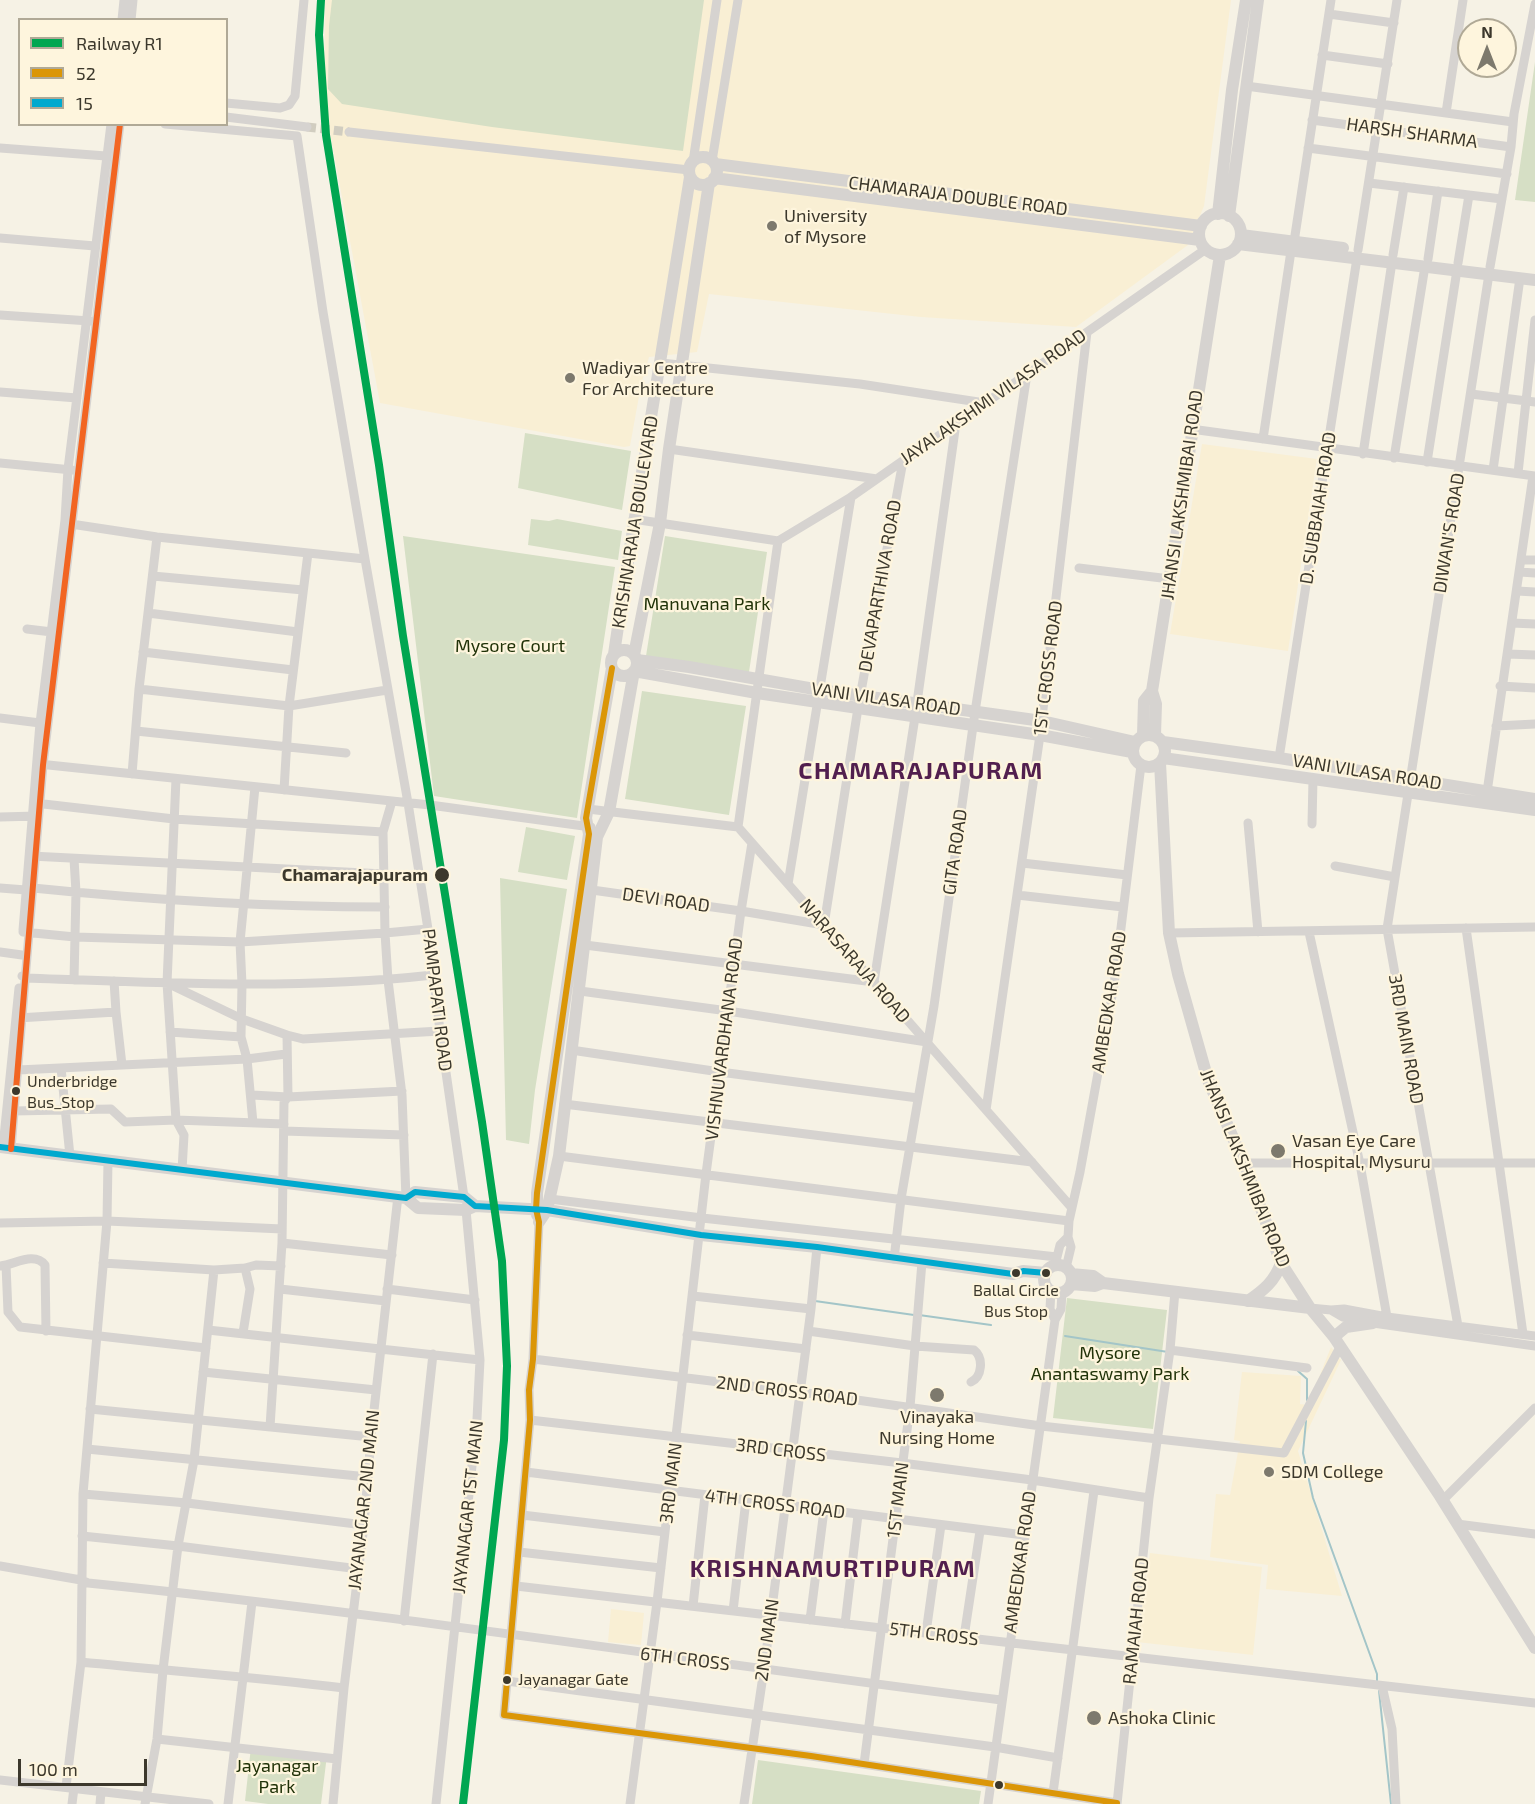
<!DOCTYPE html>
<style>
body{margin:0}
#map{position:relative;width:1535px;height:1804px;overflow:hidden;background:#f6f2e5;font-family:"Exo 2",sans-serif}
canvas{display:block}
.legend{position:absolute;left:18px;top:18px;width:210px;height:108px;box-sizing:border-box;background:#fef5dd;border:2px solid #b0a996;margin:0;padding:8px 10px;list-style:none;font-size:18px;color:#3c382c}
.legend li{display:flex;align-items:center;gap:12px;height:30px}
.legend b{width:30px;border:2px solid #b0a996}
.north{position:absolute;left:1457px;top:18px;width:60px;height:60px;box-sizing:border-box;background:#fef5dd;border:2px solid #b0a996;border-radius:50%;rotate:0deg;font-size:16px;font-weight:700;line-height:24px;text-align:center;color:#3c382c}
.north::after{content:'';display:block;margin:auto;width:21px;height:27px;background:#7d796d;clip-path:polygon(50% 0,100% 100%,50% 72%,0 100%)}
.scale{position:absolute;left:18px;top:1759px;width:129px;height:27px;box-sizing:border-box;border:3px solid #3c382c;border-top:0;padding-left:8px;font-size:18px;line-height:21px;white-space:nowrap;color:#3c382c;-webkit-text-stroke:4px #fef5dd;paint-order:stroke}
</style>
<div id="map">
<canvas width="1535" height="1804"></canvas>
<ul class="legend">
<li><b style="height:8px;background:#00a651"></b>Railway R1</li>
<li><b style="height:8px;background:#db9607"></b>52</li>
<li><b style="height:8px;background:#00a9ce"></b>15</li>
</ul>
<div class="north">N</div>
<div class="scale">100 m</div>
</div>
<script>
const g = document.querySelector('canvas').getContext('2d');
g.lineJoin = 'round';
function paint(path, color) { g.fillStyle = color; g.fill(path, 'evenodd'); }
function strokePath(path, color, width, dash) { g.strokeStyle = color; g.lineWidth = width; g.lineCap = dash ? 'butt' : 'round'; g.setLineDash(dash || []); g.stroke(path); }
function write(font, color, halo, rows, align = 'center') {
  g.font = font + ' "Exo 2",sans-serif'; g.lineWidth = 4.5; g.setLineDash([]); g.textBaseline = 'middle'; g.strokeStyle = halo; g.fillStyle = color; for (const [text, x, y, turn = 0] of rows) {
    g.save(); g.translate(x, y); g.rotate((+turn || 0) * Math.PI / 180); g.textAlign = isNaN(turn) ? turn : align; if (halo) g.strokeText(text, 0, 0); g.fillText(text, 0, 0); g.restore();
  }
}
const built = new Path2D(`
 M325,0h906l-27,206 -16,39 -112,82 -155,-10 -212,-23 -12,58 -48,5 -8,28 -11,61 -6,1 -244,-44 -56,-303z
 M1202,444l115,15 -29,192 -118,-17z
 M1331,1347l10,13 -43,91 44,145 -76,-7 2,-24 -58,-8 6,-63 14,1 10,-54 -6,-1 8,-68 59,4 -1,28 8,1z
 M1150,1553l112,14 -9,88 -116,-13z
 M611,1609l33,4 -3,32 -33,-3z`);
const green = new Path2D(`
 M332,0h372l-21,151 -191,-24 -150,-23 -14,-15 1,-63z
 M1535,62v140l-20,-2z
 M525,433l106,18 -9,59 -104,-22z
 M531,519l18,2 8,-2 65,12 -4,29 -90,-15z
 M403,536l212,31 -38,251 -143,-22z
 M665,536l102,16 -18,120 -103,-16z
 M642,691l104,15 -17,109 -104,-16z
 M526,827l49,9 -8,44 -49,-8z
 M500,878l67,11 -32,201 -6,54 -23,-4z
 M1067,1298l100,12 -14,119 -100,-11z
 M251,1747l76,8 -6,49h-53l-23,-3z
 M758,1760l223,31 -2,13h-227z`);
const stream = new Path2D(`
 M815,1301l99,14
 M919,1315l72,10
 M1065,1336l103,16
 M1298,1371l9,8v21
 M1306,1421l-3,32 10,45 64,176v8
 M1379,1691l12,113`);
const minorTunnel = new Path2D(`
 M307,127l42,5`);
const minor = new Path2D(`
 M1329,14l65,9
 M122,20l2,-20
 M131,20l2,-20
 M1322,55l66,9
 M1246,86l267,36
 M226,103l54,5 9,-3 6,-9 9,-96
 M1446,113l17,-113
 M226,117l81,10
 M1312,120l199,27
 M165,124l132,12 26,176 42,247
 M349,132l340,38
 M0,148l106,8
 M1308,148l199,26
 M712,161l26,-161
 M693,162l24,-162
 M1369,183l133,16
 M0,238l95,8
 M1294,242l37,-242
 M1358,250l39,-250
 M1393,255l11,-68
 M1428,259l10,-68
 M1458,263l11,-68
 M1490,267l21,-120 3,-33 21,-110
 M0,315l90,6
 M661,363l199,21 125,19
 M0,392l77,6
 M1471,394l64,8
 M1191,429l344,47
 M1263,439l28,-188
 M669,449l208,30
 M1363,454l29,-192
 M1394,458l31,-192
 M1427,462l30,-192
 M0,463l72,7
 M1493,470l27,-192
 M1518,473l17,-153
 M633,519l145,22
 M71,524l86,13 208,22 43,244 20,126 12,102 24,166
 M778,541l73,-44 355,-248
 M1522,560h13
 M1079,568l91,11
 M1520,572l15,1
 M153,576l150,14
 M1517,591l18,1
 M148,613l150,19
 M1512,623l23,1
 M27,629l25,3
 M143,652l150,18
 M1508,654l27,1
 M1500,686l35,2
 M139,689l150,17 98,-16
 M0,718l40,5
 M1496,726l39,-2
 M136,731l210,22
 M1279,758l78,-500
 M39,764l391,41 161,22
 M132,774l7,-85 18,-152
 M176,779l-9,204 9,137 8,15 -2,35
 M284,790l5,-84 19,-153
 M1487,792l46,-316
 M392,801l-9,31 2,101 3,47 14,115 4,103
 M35,803l139,16 209,13
 M588,809l150,18 334,381
 M0,817l37,-1
 M1248,823l10,109
 M1312,824l1,-45
 M738,827l40,-286
 M31,856l353,18
 M74,859l2,33 -2,88
 M1022,863l105,12
 M1335,866l60,11
 M788,884l63,-387
 M0,888l26,2
 M33,888c117,12 234,19 352,19
 M592,890l149,21 83,14 34,-217 45,-247
 M1017,895l106,12
 M1466,928l57,406
 M23,930l17,-207 25,-203 3,-51 43,-345
 M23,932l52,5 165,5 145,-9 43,-4
 M1309,932l51,232 27,153
 M1169,933l366,-6
 M585,945l289,37 41,-265 41,-294
 M0,952l22,3
 M22,976l4,2c136,5 272,12 407,-3
 M167,983l75,36 45,16 1,62 -4,5 -2,141 -12,184
 M580,991l148,20 199,31
 M116,1012l6,53
 M18,1018l98,-6 -2,-31
 M170,1032l71,5
 M287,1035l16,4 137,-8
 M571,1050l149,22 198,26
 M61,1068l9,88
 M18,1070l229,-11 39,-5
 M252,1095l36,2 114,-6
 M564,1104l468,58
 M986,1110l54,-375 47,-403
 M14,1111l97,-2 14,13 51,-2 108,4
 M253,1123l-6,-64 -6,-22 1,-53 -2,-42 15,-155
 M284,1131l120,4
 M3,1147l16,-159
 M11,1149l32,-384 77,-641
 M559,1156l510,65
 M1244,1163h291
 M550,1199l152,19 355,39
 M539,1222l-6,137 -4,31 1,30 -26,295 307,41 306,47
 M0,1223l107,-2 175,8
 M282,1243l110,12
 M894,1259l7,-60 33,-193 41,-294 52,-338
 M103,1263l111,7 31,-2 11,-3 25,1
 M6,1265l2,47 12,15 186,21
 M1055,1265l5,-20 8,-8
 M0,1266c14,-1 34,-15 45,-1l1,66
 M1066,1268l5,-21 -3,-10 1,-16 11,-49 34,-187 27,-220
 M280,1289l106,12
 M387,1289l88,11
 M1051,1290l-1,19 5,11
 M693,1296l118,13
 M1310,1308l21,2 13,-1 43,8 148,19
 M1331,1310l12,7 30,6 162,23
 M1458,1326l-71,-397 102,-655
 M208,1330l272,30
 M808,1331l107,15 59,4c10,8 8,27 -3,32
 M243,1333l7,-44 -5,-21
 M687,1335l119,14
 M1170,1350l137,18
 M533,1359l267,33 241,34 243,27 56,-106
 M203,1372l173,18
 M90,1409l281,28
 M530,1420l372,43 130,17 117,18
 M87,1449l281,28
 M526,1472l498,63
 M83,1494l104,9 177,22
 M1443,1500l92,-92
 M522,1515l143,17
 M1457,1524l78,10
 M82,1536l96,10 181,23
 M519,1552l142,16
 M0,1566l81,14 7,3c306,31 609,79 913,117
 M516,1586l1019,117
 M693,1606l12,-111
 M733,1611l13,-111
 M810,1620l14,-110
 M404,1621l29,-267
 M845,1624l13,-109
 M926,1633l15,-108
 M964,1637l16,-106
 M81,1662c88,9 175,15 263,26
 M507,1681l488,66 63,11
 M1382,1686l10,43 4,75
 M157,1739l180,20
 M864,1764l46,-357 12,-145
 M0,1780l209,24
 M66,1787l15,-125 2,-168 24,-273 1,-61
 M1053,1793l41,-302
 M72,1804l2,-16
 M100,1804l1,-12
 M145,1804l12,-65 6,-69 15,-124 16,-86 20,-190
 M228,1804l24,-202
 M333,1804l11,-116 20,-163 7,-88 27,-241
 M436,1804l41,-385 3,-59 -14,-150
 M630,1804l27,-202 49,-428 35,-263 11,-68
 M744,1804l20,-135 47,-360 6,-62
 M988,1804l67,-484 6,-11 1,-17
 M1117,1804l32,-306 21,-148 5,-59`);
const major = new Path2D(`
 M689 171a14 14 0 1 1 28 0a14 14 0 1 1-28 0Z
 M715,164l486,62
 M714,178l486,62
 M1199 234a21 21 0 1 1 42 0a21 21 0 1 1-42 0Z
 M1218,214l14,-124 14,-90
 M1229,216l29,-216
 M1241,235l102,13
 M1238,244l297,36
 M611 663a13 13 0 1 1 26 0a13 13 0 1 1-26 0Z
 M614,654c23,-159 51,-318 76,-477
 M634,655l26,-132 9,-74 40,-266
 M637,660l52,7 131,23 222,31 93,21
 M1133 751a16 16 0 1 1 32 0a16 16 0 1 1-32 0Z
 M1143,735l1,-34 8,-10
 M1155,735l1,-31 -4,-13 68,-436
 M1163,742l116,16 256,41
 M1163,758l372,52
 M1160,763l9,170 9,41 30,106 38,88 35,95 29,45 24,29 106,159 95,152
 M0,1147l406,51 9,-6 49,5 11,9 72,4 154,25 116,12 196,27 10,-3 23,2
 M406,1198l12,10 48,2 9,-4
 M537,1215v-22l52,-359 -3,-16 26,-150
 M539,1222l8,-12 12,-54 38,-319 12,-25 25,-141 123,22 283,42 92,17
 M1044 1279a14 14 0 1 1 28 0a14 14 0 1 1-28 0Z
 M1071,1274l22,2 10,7
 M1071,1284l24,2 8,-3 207,25
 M1248,1301c16,-11 27,-20 33,-38
 M1334,1337l12,-10 27,-4`);
const bus1 = new Path2D(`
 M612,668l-26,150 3,16 -52,359 -1,16 3,13 -6,137 -4,31 1,30 -26,295 307,41 306,47`);
const bus2 = new Path2D(`
 M0,1147l406,51 9,-6 49,5 11,9 72,4 154,25 116,12 196,27 10,-3 23,2`);
const bus3 = new Path2D(`
 M11,1149l32,-384 77,-641`);
const rail1 = new Path2D(`
 M321,0l-2,35 7,100 53,330 24,171 79,486 20,139 5,105 -3,74 -41,364`);
const markers = [
 [772,226,6,"#7d796d"],
 [570,378,6,"#7d796d"],
 [442,875,8,"#3c382c"],
 [16,1091,5,"#3c382c"],
 [1278,1151,8,"#7d796d"],
 [1016,1273,5,"#3c382c"],
 [1046,1273,5,"#3c382c"],
 [937,1395,8,"#7d796d"],
 [1269,1472,6,"#7d796d"],
 [507,1680,5,"#3c382c"],
 [1094,1718,8,"#7d796d"],
 [999,1785,5,"#3c382c"]
];
const busNames = [
 ["Underbridge",27,1082],
 ["Bus_Stop",27,1103],
 ["Ballal Circle",1016,1291,"center"],
 ["Bus Stop",1016,1312,"center"],
 ["Jayanagar Gate",518,1680]
];
const streetNames = [
 ["HARSH SHARMA",1412,133,8],
 ["CHAMARAJA DOUBLE ROAD",958,196,7],
 ["JAYALAKSHMI VILASA ROAD",993,397,-35],
 ["JHANSI LAKSHMIBAI ROAD",1182,495,-82],
 ["D. SUBBAIAH ROAD",1318,508,-81],
 ["KRISHNARAJA BOULEVARD",635,522,-81],
 ["DIWAN'S ROAD",1449,533,-81],
 ["DEVAPARTHIVA ROAD",880,586,-80],
 ["1ST CROSS ROAD",1048,668,-83],
 ["VANI VILASA ROAD",886,699,8],
 ["VANI VILASA ROAD",1367,772,9],
 ["GITA ROAD",955,852,-82],
 ["DEVI ROAD",666,900,8],
 ["NARASARAJA ROAD",855,961,49],
 ["PAMPAPATI ROAD",437,1000,83],
 ["AMBEDKAR ROAD",1109,1002,-81],
 ["VISHNUVARDHANA ROAD",724,1039,-83],
 ["3RD MAIN ROAD",1406,1039,80],
 ["JHANSI LAKSHMIBAI ROAD",1245,1168,68],
 ["2ND CROSS ROAD",787,1391,7],
 ["3RD CROSS",781,1450,7],
 ["3RD MAIN",671,1483,-83],
 ["JAYANAGAR 2ND MAIN",364,1500,-84],
 ["1ST MAIN",898,1500,-83],
 ["4TH CROSS ROAD",775,1504,7],
 ["JAYANAGAR 1ST MAIN",468,1507,-84],
 ["AMBEDKAR ROAD",1020,1562,-82],
 ["RAMAIAH ROAD",1136,1621,-84],
 ["5TH CROSS",934,1634,7],
 ["2ND MAIN",767,1640,-82],
 ["6TH CROSS",685,1659,7]
];
const poiNames = [
 ["University",784,216],
 ["of Mysore",784,237],
 ["Wadiyar Centre",582,368],
 ["For Architecture",582,389],
 ["Vasan Eye Care",1292,1141],
 ["Hospital, Mysuru",1292,1162],
 ["Vinayaka",937,1417,"center"],
 ["Nursing Home",937,1438,"center"],
 ["SDM College",1281,1472],
 ["Ashoka Clinic",1108,1718]
];
const parkNames = [
 ["Manuvana Park",707,604],
 ["Mysore Court",510,646],
 ["Mysore",1110,1353],
 ["Anantaswamy Park",1110,1374],
 ["Jayanagar",277,1766],
 ["Park",277,1787]
];
const stopNames = [
 ["Chamarajapuram",428,875]
];
const districtNames = [
 ["CHAMARAJAPURAM",921,771],
 ["KRISHNAMURTIPURAM",833,1569]
];
paint(built, '#f9efd4');
paint(green, '#d6dfc5');
strokePath(stream, '#a3c5c8', 2);
strokePath(minorTunnel, '#d1cdc0', 9, [9, 4.5]);
strokePath(minor, '#d6d3d0', 9);
strokePath(major, '#d6d3d0', 12);
strokePath(bus1, '#db9607', 6);
strokePath(bus2, '#00a9ce', 6);
strokePath(bus3, '#f26522', 6);
strokePath(rail1, '#00a651', 8);
for (const [x, y, r, color] of markers) { const dot = new Path2D(); dot.arc(x, y, r, 0, 2 * Math.PI); g.fillStyle = color; g.fill(dot); strokePath(dot, '#fef5dd', 2); }
write('16px', '#3c382c', '#fef5dd', busNames, 'left');
write('18px', '#3c382c', '#fef5dd', streetNames);
write('18px', '#3c382c', '#fef5dd', poiNames, 'left');
write('18px', '#203208', '#fef5dd', parkNames);
write('bold 18px', '#3c382c', '#fef5dd', stopNames, 'right');
g.letterSpacing = '1.5px';
write('bold 24px', '#521f4e', '#fef5dd', districtNames);
g.letterSpacing = '0px';
</script>
